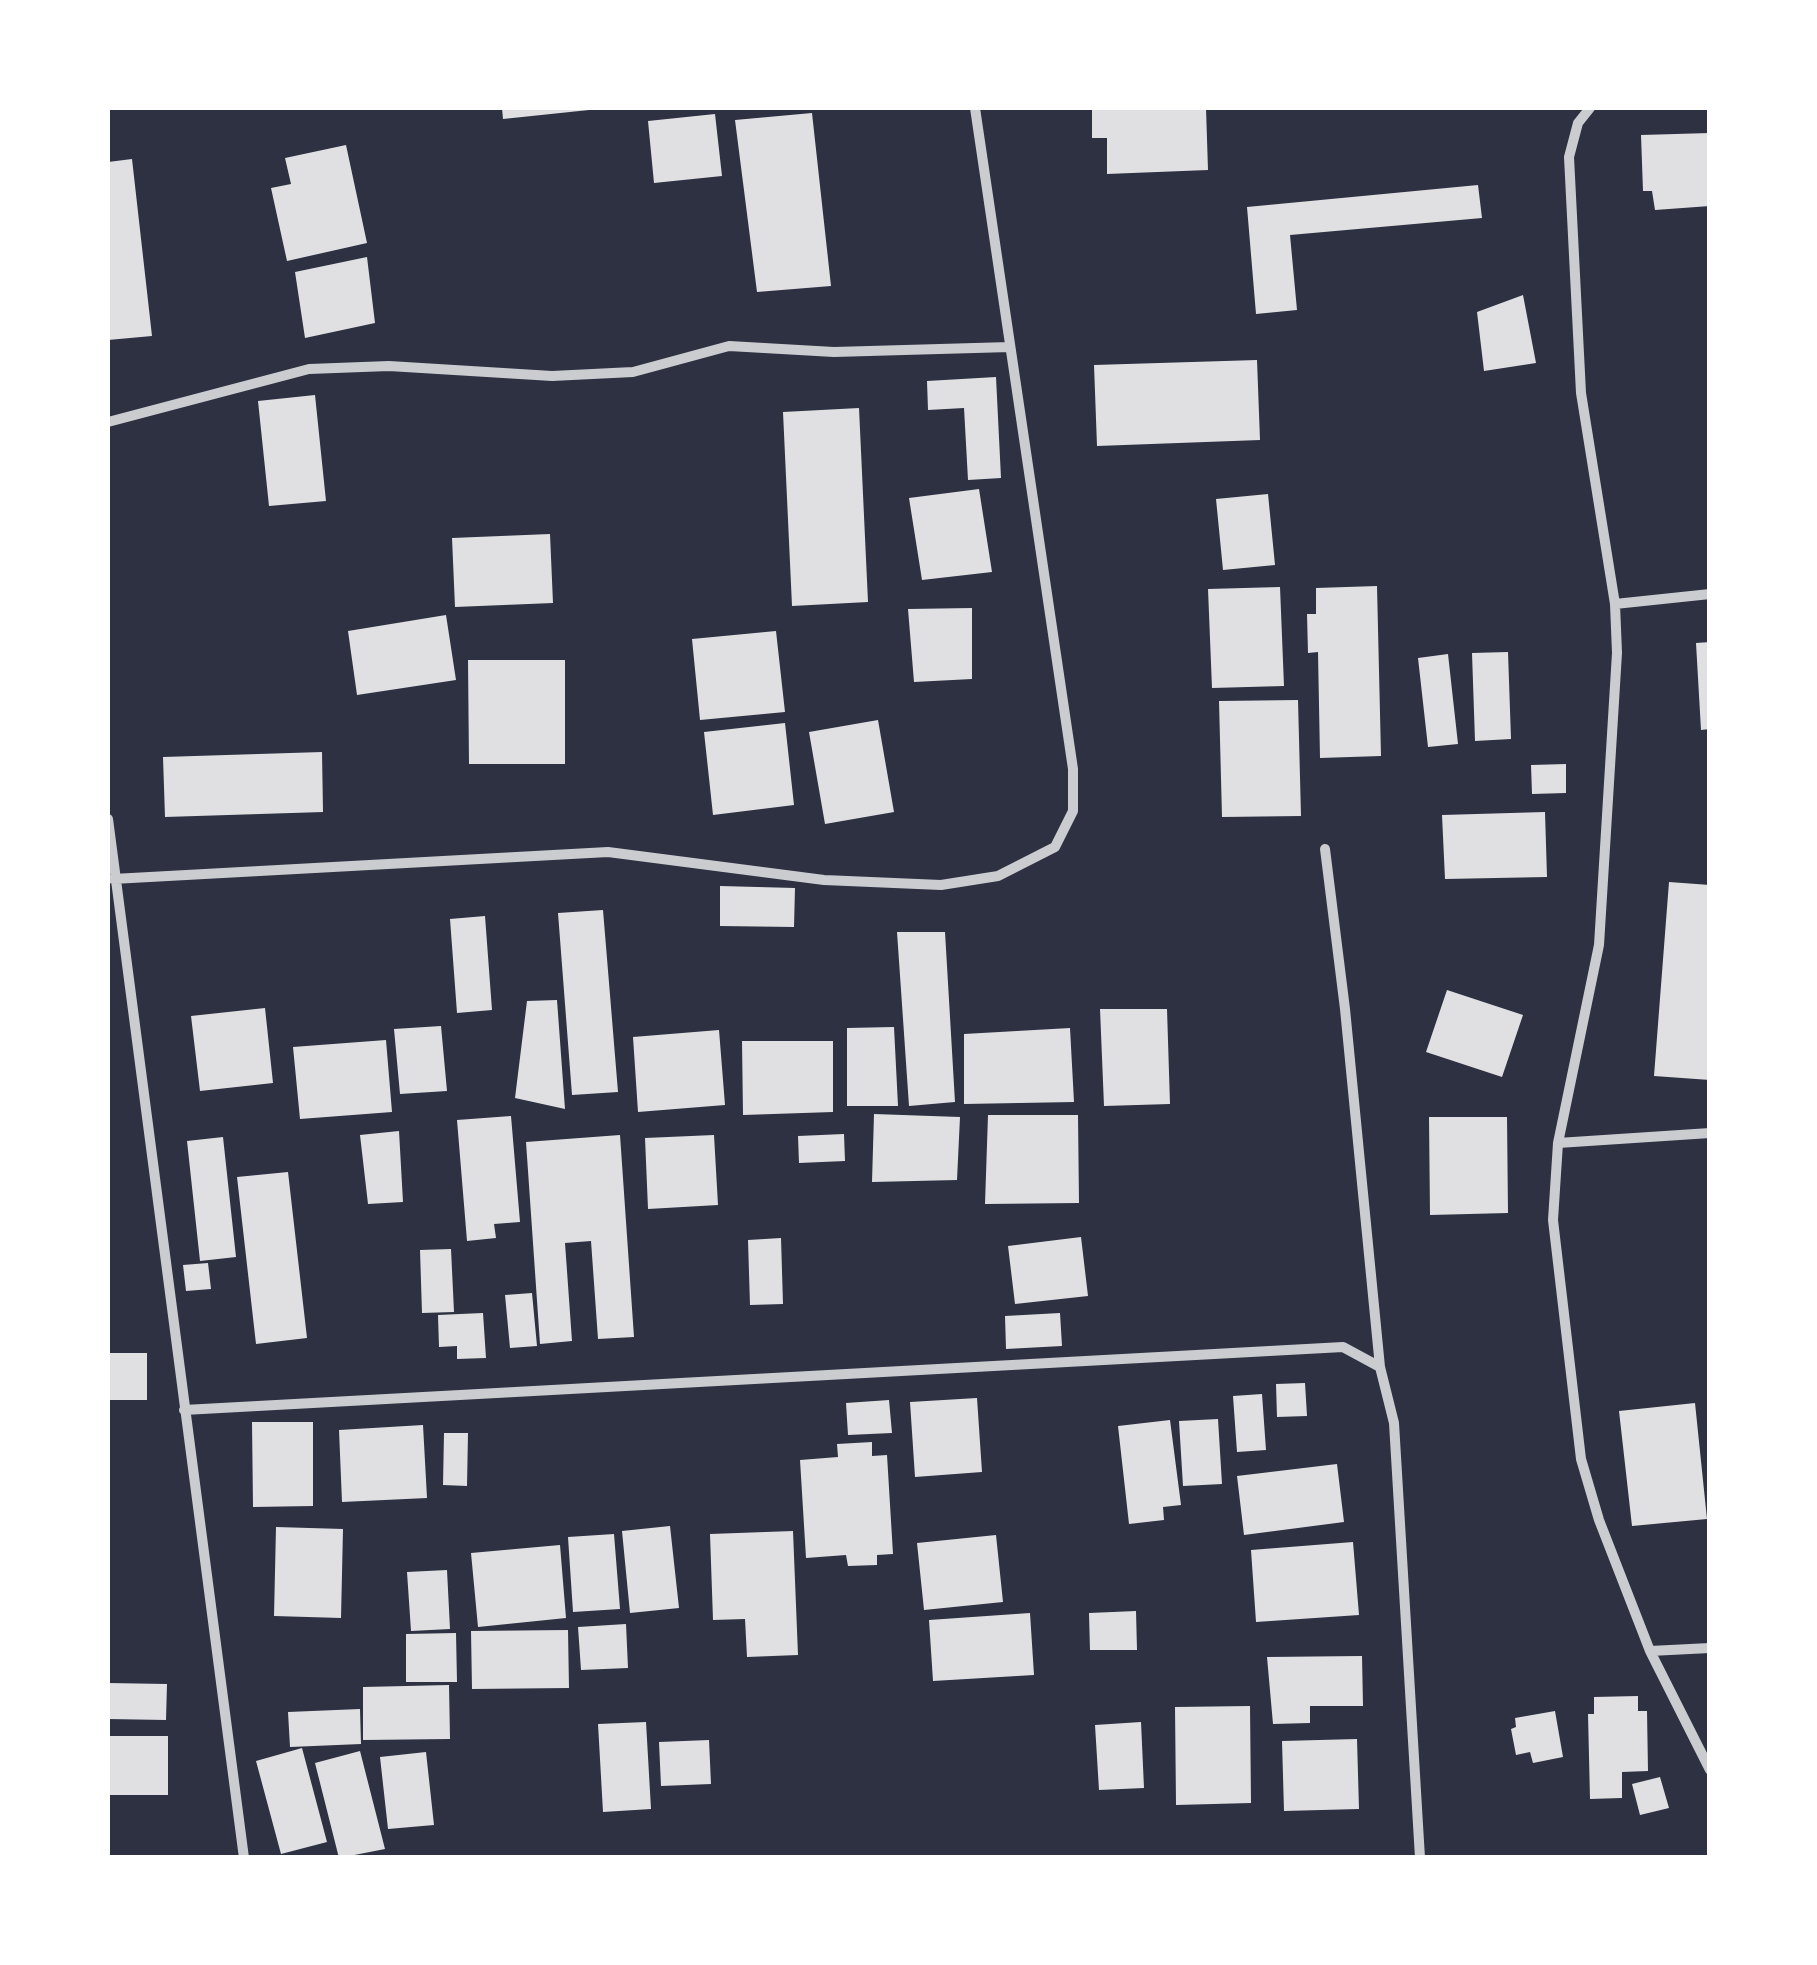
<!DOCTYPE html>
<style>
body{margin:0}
#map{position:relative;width:1817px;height:1965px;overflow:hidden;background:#2d3142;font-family:Lora,serif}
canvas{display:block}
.frame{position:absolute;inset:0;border:110px solid #fff;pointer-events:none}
</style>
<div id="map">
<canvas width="1817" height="1965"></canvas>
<div class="frame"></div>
</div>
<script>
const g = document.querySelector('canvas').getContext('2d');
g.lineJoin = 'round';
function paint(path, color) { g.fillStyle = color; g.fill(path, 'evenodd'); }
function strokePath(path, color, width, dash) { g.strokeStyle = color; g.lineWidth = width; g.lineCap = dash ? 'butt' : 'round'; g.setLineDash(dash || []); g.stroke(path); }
const building = new Path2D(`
 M502,108h87v2l-86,9z
 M1092,108h114l2,62 -101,4v-36h-15z
 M812,113l19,173 -74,6 -22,-172z
 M715,114l7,62 -68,7 -6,-62z
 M1710,133v73l-55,4 -3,-19h-9l-2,-56z
 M346,145l21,98 -80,18 -16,-73 20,-4 -6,-26z
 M132,159l20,177 -44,4v-178z
 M1478,185l4,33 -192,17 7,75 -41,4 -9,-107z
 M367,257l8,66 -70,15 -10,-66z
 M1523,295l13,68 -52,8 -7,-59z
 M1257,360l3,80 -163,6 -3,-81z
 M996,377l5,101 -33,2 -4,-72 -36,2 -1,-29z
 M315,395l11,106 -57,5 -11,-105z
 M859,408l9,194 -76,4 -9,-194z
 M979,489l13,83 -70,8 -13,-82z
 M1268,494l7,71 -52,5 -7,-71z
 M550,534l3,69 -98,4 -3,-69z
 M1377,586l4,170 -61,2 -2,-106 -10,1 -1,-39h9v-26z
 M1280,587l4,99 -72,2 -4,-99z
 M972,608v71l-58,3 -6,-73z
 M446,615l10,65 -99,15 -9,-64z
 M776,631l9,81 -85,8 -8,-81z
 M1710,642v87l-9,1 -5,-87z
 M1508,652l3,87 -36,2 -3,-88z
 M1448,654l10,90 -30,3 -10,-89z
 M468,660h97v104h-96z
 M1298,700l3,116 -79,1 -3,-116z
 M878,720l16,92 -69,12 -16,-92z
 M785,723l9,82 -81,10 -9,-83z
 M322,752l1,60 -158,5 -2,-60z
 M1566,764v29l-34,1 -1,-29z
 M1545,812l2,65 -102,2 -3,-64z
 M1669,882l41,3v195l-56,-4z
 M720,886l75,2 -1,39 -74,-1z
 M603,910l15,182 -46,3 -14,-182z
 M485,916l7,94 -35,3 -7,-94z
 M897,932h48l10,170 -46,4z
 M1447,990l76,25 -21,62 -76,-25z
 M557,1000l8,109 -50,-11 12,-97z
 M265,1008l8,75 -73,8 -9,-75z
 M1100,1009h67l3,95 -66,2z
 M441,1026l6,65 -47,3 -6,-65z
 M894,1027l4,79h-51v-78z
 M1070,1028l4,74 -110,2v-70z
 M719,1030l6,75 -87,7 -5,-75z
 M386,1040l6,72 -92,7 -7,-72z
 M742,1041h91v71l-90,3z
 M874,1114l86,3 -3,63 -85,2z
 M988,1115h90l1,88 -94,1z
 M511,1116l9,106 -26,2 2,14 -29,3 -10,-121z
 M1429,1117h78l1,96 -78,2z
 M399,1131l4,71 -35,2 -8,-69z
 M844,1134l1,27 -46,2 -1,-27z
 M620,1135l14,202 -36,2 -7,-98 -26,2 7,98 -32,3 -14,-202z
 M714,1135l4,70 -70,4 -3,-71z
 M223,1137l13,120 -36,4 -13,-120z
 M288,1172l19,166 -51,6 -19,-167z
 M1081,1237l7,59 -73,8 -7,-58z
 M781,1238l2,66 -33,1 -2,-65z
 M451,1249l3,63 -32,1 -2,-63z
 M208,1263l3,26 -25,2 -3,-26z
 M532,1293l5,53 -27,2 -5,-53z
 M483,1313l3,45 -29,1v-13l-18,1 -1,-32z
 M1060,1313l2,33 -56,3 -1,-33z
 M108,1353h39v47h-39z
 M1305,1383l2,33 -30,1 -1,-33z
 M1262,1394l4,56 -29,2 -4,-56z
 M977,1398l5,74 -67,5 -5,-75z
 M889,1400l3,33 -44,2 -2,-32z
 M1695,1403l12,116 -75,7 -13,-115z
 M1218,1419l4,65 -39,2 -4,-65z
 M1170,1420l11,85 -18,2 1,13 -35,4 -11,-98z
 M252,1422h61v84l-60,1z
 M423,1425l4,73 -85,4 -3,-72z
 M444,1433h24l-1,53 -24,-1z
 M872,1442v14l15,-1 6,99 -16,1v10l-29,1 -2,-11 -40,3 -6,-98 38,-3 -1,-13z
 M1337,1464l7,58 -100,13 -7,-59z
 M670,1526l9,82 -49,5 -8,-82z
 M276,1527l67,2 -2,89 -67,-2z
 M793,1531l5,124 -51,2 -2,-38 -32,1 -3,-86z
 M614,1534l6,75 -47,3 -5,-75z
 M996,1535l7,67 -79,8 -7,-67z
 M1353,1542l6,73 -103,7 -5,-72z
 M560,1545l6,73 -88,9 -7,-74z
 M447,1570l3,59 -39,2 -4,-59z
 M1136,1611l1,39h-47l-1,-37z
 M1030,1613l4,62 -101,6 -4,-61z
 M626,1624l2,44 -47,2 -3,-43z
 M568,1630l1,58 -97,1 -1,-58z
 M456,1633l1,49h-51v-48z
 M1362,1656l1,50h-53v17l-37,1 -6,-67z
 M108,1683l59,1 -1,36 -58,-1z
 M449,1685l1,54 -87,1v-53z
 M1638,1696v15h9l1,60 -26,1v26l-32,1 -2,-85h6v-17z
 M1250,1706l1,97 -75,2 -1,-98z
 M360,1709l1,35 -71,3 -2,-35z
 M1555,1711l8,46 -30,6 -3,-11 -14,3 -5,-26 5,-2 -1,-9z
 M646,1722l5,87 -48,3 -5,-88z
 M1141,1722l3,66 -45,2 -4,-65z
 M108,1736h60v59h-60z
 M1357,1739l2,70 -75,2 -2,-70z
 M709,1740l2,44 -50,2 -2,-44z
 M302,1748l25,94 -46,12 -25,-93z
 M360,1751l25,98 -46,9 -24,-95z
 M426,1752l8,73 -46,4 -8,-72z
 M1660,1777l9,31 -29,7 -8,-31z`);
const minor = new Path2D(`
 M1590,108l-12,15 -9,34 12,236 34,211 2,49 -18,292 -41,198 -5,77 28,239 18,61 51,131 60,119
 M108,422l201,-53 80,-3 163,10 81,-4 96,-26 105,6 176,-5
 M1615,604l95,-10
 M108,819l136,1039
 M1325,849l20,160 35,358
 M113,879l495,-27 216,28 117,5 57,-9 57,-29 18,-36v-42l-98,-661
 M1558,1143l152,-10
 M184,1410l1159,-63 37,20 14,56 26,435
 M1650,1651l60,-3`);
paint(building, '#e0e0e3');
strokePath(minor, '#caccd0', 10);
</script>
